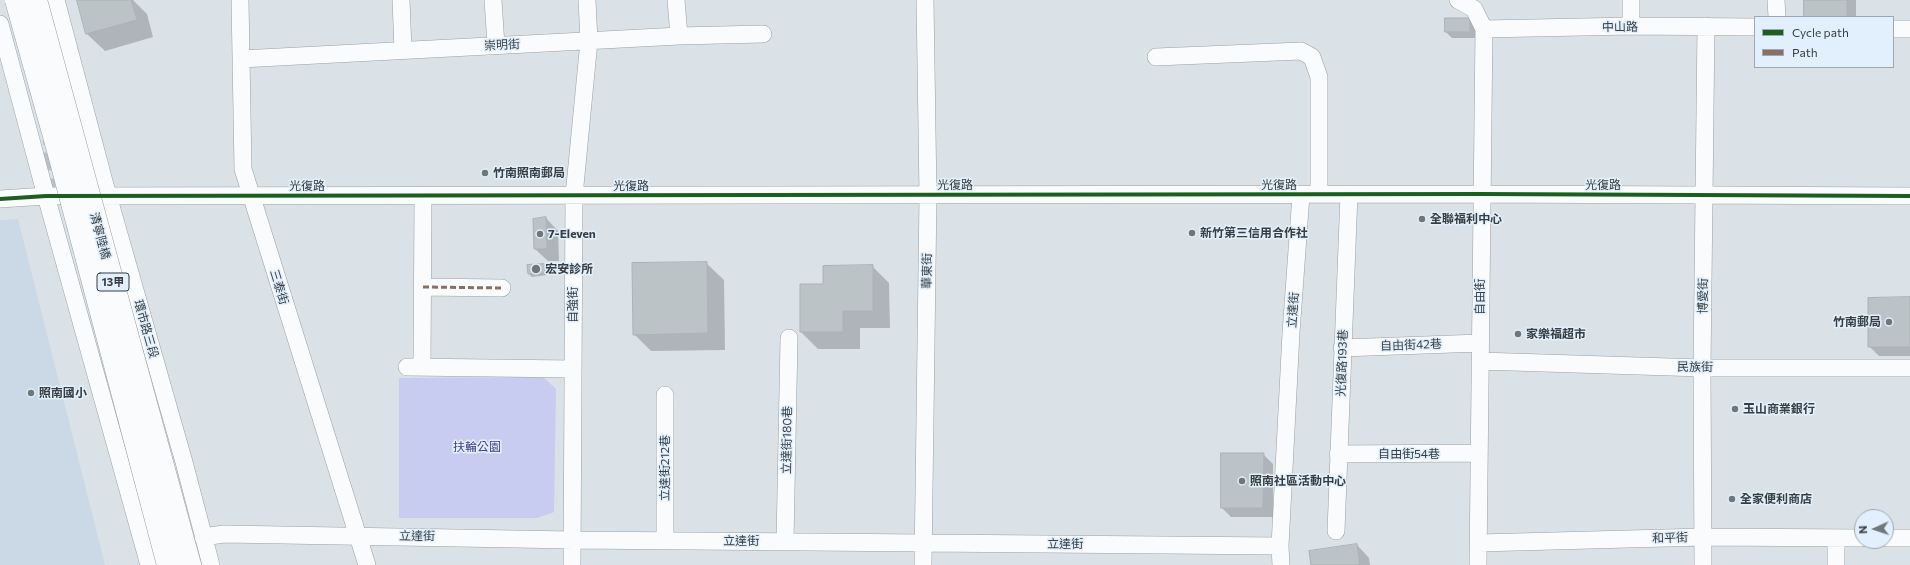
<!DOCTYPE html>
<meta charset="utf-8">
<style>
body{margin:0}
#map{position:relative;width:1910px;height:565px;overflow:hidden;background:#dae2e8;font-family:Commissioner,sans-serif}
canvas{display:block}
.legend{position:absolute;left:1754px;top:16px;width:140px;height:52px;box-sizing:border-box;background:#e1f0fc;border:1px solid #9da8b1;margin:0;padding:5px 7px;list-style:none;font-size:12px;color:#373d41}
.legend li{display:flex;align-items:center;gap:8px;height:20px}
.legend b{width:20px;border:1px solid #9da8b1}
.north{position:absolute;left:1854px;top:509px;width:40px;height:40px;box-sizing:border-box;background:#e1f0fc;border:1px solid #9da8b1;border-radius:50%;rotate:267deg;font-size:11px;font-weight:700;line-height:16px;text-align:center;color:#373d41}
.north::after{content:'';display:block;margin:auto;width:14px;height:18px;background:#70777b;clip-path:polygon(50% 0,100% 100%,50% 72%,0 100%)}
</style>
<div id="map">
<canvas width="1910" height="565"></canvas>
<ul class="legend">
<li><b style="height:5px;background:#1b5e20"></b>Cycle path</li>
<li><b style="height:5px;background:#8d6e63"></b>Path</li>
</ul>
<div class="north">N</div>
</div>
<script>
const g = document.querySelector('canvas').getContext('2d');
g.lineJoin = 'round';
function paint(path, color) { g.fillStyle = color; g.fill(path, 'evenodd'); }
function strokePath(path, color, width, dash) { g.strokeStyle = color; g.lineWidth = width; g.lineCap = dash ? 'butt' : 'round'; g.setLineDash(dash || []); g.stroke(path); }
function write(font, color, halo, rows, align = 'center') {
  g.font = font + ' Commissioner,"Noto Sans TC",sans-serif'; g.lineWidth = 3; g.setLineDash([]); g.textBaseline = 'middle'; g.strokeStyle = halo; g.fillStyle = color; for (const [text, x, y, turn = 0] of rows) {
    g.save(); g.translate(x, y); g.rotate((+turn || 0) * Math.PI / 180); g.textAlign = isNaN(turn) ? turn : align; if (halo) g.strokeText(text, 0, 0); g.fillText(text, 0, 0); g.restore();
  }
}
const built = new Path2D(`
 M18,219l87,346h-105v-345z`);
const green = new Path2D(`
 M543,377l13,12 -2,123 -17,6h-138v-140z`);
const shadow = new Path2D(`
 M78,0h55l14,14 6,23 -48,14 -18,-17z
 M1805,0h51v17h-51z
 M1470,19l6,6v13h-24l-6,-6z
 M546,218l12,13 1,30h-11l-13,-12z
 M706,263l18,17 1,70 -74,1 -17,-17z
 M544,265l3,3v7l-15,2 -3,-3z
 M872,266l17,17 1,45h-30v21h-42l-17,-17 23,-47z
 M1910,298v58h-31l-10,-10z
 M1263,454l10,10v53h-42l-9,-9z
 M1357,545l12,13 1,7h-58z`);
const building = new Path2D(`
 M77,0h54l6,20 -51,14z
 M1804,0h43v17h-43z
 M1445,18h25v14h-25z
 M546,217l1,32h-13l-1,-30z
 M707,262l1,71 -75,2 -1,-72z
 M544,264l1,9 -17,1 -1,-9z
 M873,265v46h-30v21h-43v-48h23v-18z
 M1910,297v50h-42v-49z
 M1221,453h43l-1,55h-42z
 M1357,544l3,21h-49l-2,-14z`);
const minorTunnel = new Path2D(`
 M46,195l6,-57`);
const minor = new Path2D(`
 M56,0l49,185 79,277 27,103
 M240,0l3,169 124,396
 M401,0l2,50
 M493,0l3,45
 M676,0l3,36
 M1458,0l16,9 10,20 -6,536
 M1631,0v26
 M1776,0l1,17
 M0,24l46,172 103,369
 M1484,29l147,-3 124,1
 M1893,29h17
 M1156,57l145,-6 11,6 7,20v117
 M241,59l438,-23 84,-2
 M0,199l46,-3 1435,-2 429,2
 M423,287l79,1
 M1342,348l138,-5
 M1480,361l222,7h208
 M407,367l166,2
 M422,367l1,-171
 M1338,454l141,-1
 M1336,531l13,-337
 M203,537l21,-3 349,6 707,6
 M1886,538h24
 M665,541v-146
 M785,542l4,-204
 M1479,543l224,-6 159,1
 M572,565l2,-369 15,-155 -2,-41
 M923,565l5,-370 -3,-195
 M1281,565l-1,-19 11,-213 10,-138
 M1703,565l-1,-197 4,-342
 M1836,565v-27`);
const majorBridge = new Path2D(`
 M16,0l43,154 109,411
 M36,0l154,565`);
const quiet = new Path2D(`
 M423,287l79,1`);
const cycleway = new Path2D(`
 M0,199l46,-3 1435,-2 429,2`);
const markers = [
 [485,173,4,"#70777b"],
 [1422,219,4,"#70777b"],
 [1192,233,4,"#70777b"],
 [540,234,4,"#70777b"],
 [536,269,5,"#70777b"],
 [1889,322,4,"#70777b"],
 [1518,334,4,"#70777b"],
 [31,393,4,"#70777b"],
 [1735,409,4,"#70777b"],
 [1242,481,4,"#70777b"],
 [1732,499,4,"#70777b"]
];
const shields = [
 [113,282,32]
];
const shieldNames = [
 ["13甲",113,282]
];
const streetNames = [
 ["中山路",1620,27,-1],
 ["崇明街",502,45,-3],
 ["光復路",955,185],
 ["光復路",1279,185],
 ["光復路",1603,185],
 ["光復路",307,186],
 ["光復路",631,186],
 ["清寧陸橋",100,236,75],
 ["華東街",927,271,-89],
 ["三泰街",279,287,73],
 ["博愛街",1703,296,-89],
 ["自由街",1480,297,-90],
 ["自強街",573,305,-90],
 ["立達街",1293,310,-86],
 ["環市路三段",146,329,74],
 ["自由街42巷",1411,345,-2],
 ["光復路193巷",1342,363,-88],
 ["民族街",1695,367,1],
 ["立達街180巷",787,440,-89],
 ["自由街54巷",1409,454],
 ["立達街212巷",665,468,-90],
 ["立達街",417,536,1],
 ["和平街",1670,538,-2],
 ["立達街",741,541],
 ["立達街",1065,544]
];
const poiNames = [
 ["竹南照南郵局",493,173],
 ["全聯福利中心",1430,219],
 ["新竹第三信用合作社",1200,233],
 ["7-Eleven",548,234],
 ["宏安診所",545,269],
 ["竹南郵局",1881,322,"right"],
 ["家樂福超市",1526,334],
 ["照南國小",39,393],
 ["玉山商業銀行",1743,409],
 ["照南社區活動中心",1250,481],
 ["全家便利商店",1740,499]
];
const parkNames = [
 ["扶輪公園",477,447]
];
paint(built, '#cad9e5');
paint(green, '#c7ccf0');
paint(shadow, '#0003');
paint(building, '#bcc3c6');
strokePath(building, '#abb2b6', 1);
strokePath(minorTunnel, '#b9c1c7', 17, [17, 8]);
strokePath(minor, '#999fa4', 18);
strokePath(minor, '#f9fbfc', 17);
strokePath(majorBridge, '#999fa4', 23, []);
strokePath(majorBridge, '#f9fbfc', 22);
strokePath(quiet, '#8d6e63', 3, [6, 3]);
strokePath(cycleway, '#1b5e20', 4);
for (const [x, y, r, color] of markers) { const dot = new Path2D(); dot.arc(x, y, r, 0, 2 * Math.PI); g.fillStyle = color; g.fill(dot); strokePath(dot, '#e1f0fc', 1.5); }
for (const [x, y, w] of shields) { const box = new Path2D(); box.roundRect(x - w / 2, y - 9, w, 18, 3); g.fillStyle = '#e1f0fc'; g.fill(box); strokePath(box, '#373d41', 1); }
write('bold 11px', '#373d41', null, shieldNames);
write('12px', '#373d41', '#e1f0fc', streetNames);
write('bold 12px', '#373d41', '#e1f0fc', poiNames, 'left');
write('12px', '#433b93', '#e1f0fc', parkNames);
</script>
